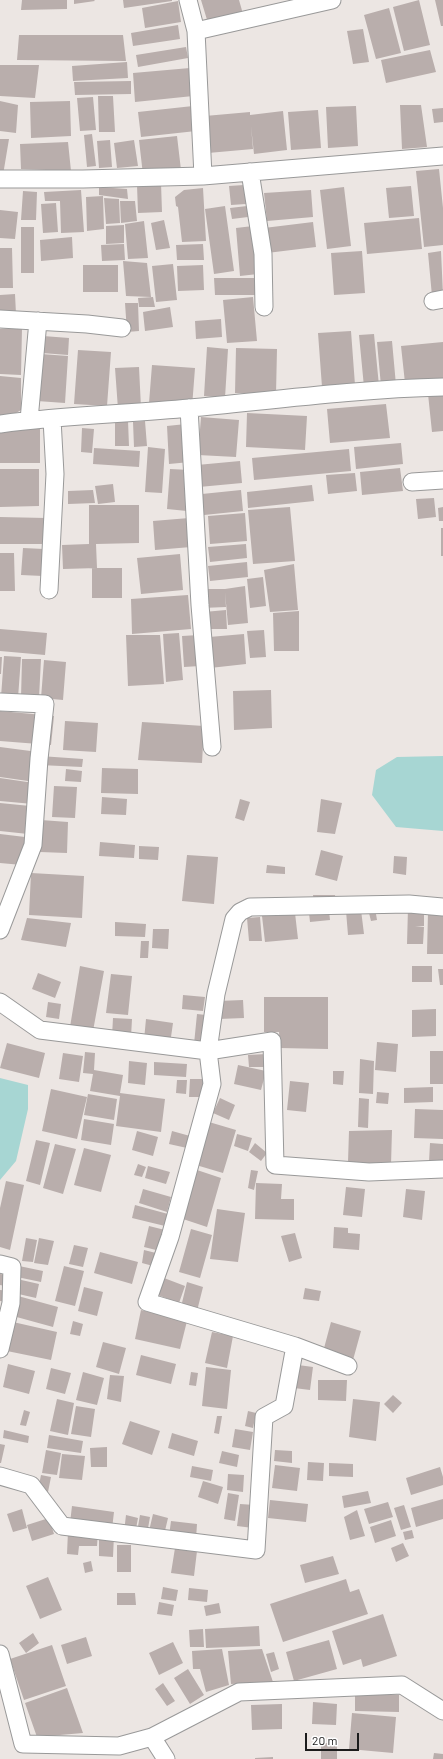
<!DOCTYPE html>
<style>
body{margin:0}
#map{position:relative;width:443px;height:1759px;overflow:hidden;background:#ece6e3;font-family:Barlow,sans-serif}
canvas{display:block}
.scale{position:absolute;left:305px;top:1733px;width:54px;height:18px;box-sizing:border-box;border:2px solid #1c1c1c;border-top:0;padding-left:5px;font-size:12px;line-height:14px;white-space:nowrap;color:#1c1c1c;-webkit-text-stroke:3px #fff;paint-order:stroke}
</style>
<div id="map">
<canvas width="443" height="1759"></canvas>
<div class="scale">20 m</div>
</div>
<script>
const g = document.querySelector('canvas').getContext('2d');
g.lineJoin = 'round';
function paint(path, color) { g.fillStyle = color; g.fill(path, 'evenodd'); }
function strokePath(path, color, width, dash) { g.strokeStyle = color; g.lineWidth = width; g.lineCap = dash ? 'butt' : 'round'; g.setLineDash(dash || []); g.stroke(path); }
const water = new Path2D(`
 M443,756v75l-47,-4 -24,-32 4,-25 21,-13z
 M0,1078l28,7v24l-12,52 -16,19z`);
const building = new Path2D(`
 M22,0h45v9l-46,1z
 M74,0h20l1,1 -21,3z
 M123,0h49v1l-48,7z
 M201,0h38l4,14 -35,9z
 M419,0l11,45 -26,6 -11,-44z
 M435,0h8v26h-2z
 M178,1l3,21 -36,6 -3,-20z
 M389,8l12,45 -25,6 -12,-44z
 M178,25l2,14 -47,7 -2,-13z
 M363,29l6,33 -16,2 -6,-33z
 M19,35h104l3,26 -109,-1z
 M186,47l2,11 -50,9 -2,-12z
 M430,50l6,22 -50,11 -5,-23z
 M127,62l1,16 -55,3 -1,-15z
 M0,65h39l-4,33 -35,-2z
 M190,68l3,28 -58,6 -2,-29z
 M131,81v13l-56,1 -1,-13z
 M98,96h15l2,36h-16z
 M93,97l3,33 -16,1 -3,-33z
 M0,101l18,4 -2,28 -16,-2z
 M70,101l1,35 -40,2 -1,-36z
 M400,105h21l6,42 -25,2z
 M193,106l3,25 -55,6 -3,-25z
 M356,106l2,40 -30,2 -2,-41z
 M443,108v14l-9,1 -2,-14z
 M318,110l3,38 -30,2 -3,-38z
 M283,111l4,39 -33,4 -3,-28 2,23 -45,4 -3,-37 45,-4v3z
 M92,134l4,32 -9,1 -3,-32z
 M177,136l4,34 -38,5 -4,-35z
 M0,139h9l-6,36h-3z
 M110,140l2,27 -13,1 -2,-27z
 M134,140l4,26 -21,2 -3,-25z
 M68,142l3,29 -50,-2 -1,-25z
 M439,169l4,39v37l-19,2 -8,-76z
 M161,183l1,29 -24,1 -1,-28z
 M244,185l2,19 -15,1 -2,-19z
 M411,186l3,30 -25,2 -3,-30z
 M99,187l28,2 1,10 -29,-4z
 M344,187l7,59 -24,3 -7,-59z
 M203,188l3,53 -24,1 -4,-35 -2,-1 -1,-9 9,-7z
 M81,190l3,42 -23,1 -1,-32h-15l-1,-9z
 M311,190l2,27 -46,4 -3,-28z
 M23,191l14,1 -1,28h-15z
 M103,196l1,33 -17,2 -1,-34z
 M104,198l15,1 1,24 -14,1z
 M120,201h15l2,20 -16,2z
 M56,203l2,29 -15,1 -2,-29z
 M225,206l9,65 -20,3 -9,-65z
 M247,206l1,11 -16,2 -2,-11z
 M0,210l18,2 -3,27 -15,-1z
 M419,218l3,31 -55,5 -3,-31z
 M164,220l6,28 -14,2 -5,-27z
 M144,221l4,37 -20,1 -3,-35z
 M313,222l3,25 -49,6 -3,-25z
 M124,225v18l-18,1v-18z
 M253,226l5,48 -18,2 -4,-48z
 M21,227h13v46h-13z
 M72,237l1,21 -32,3 -1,-21z
 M124,244l1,16 -23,1 -1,-16z
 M203,244l1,16h-27l-1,-15z
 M0,248h12l1,40h-13z
 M362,251l3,42 -31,2 -3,-42z
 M441,251l2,44 -11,1 -4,-43z
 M123,261l24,2 4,34 -25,-1z
 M173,264l4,36 -21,2 -4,-36z
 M83,265h35v27h-35z
 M203,265l1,25 -26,1 -1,-25z
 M214,278h42l1,17h-42z
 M15,294l1,20h-16v-19z
 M153,297l2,10h-16l-1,-9z
 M253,297l4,44 -30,2 -4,-43z
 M125,303h13l1,28 -12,1z
 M170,307l3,20 -28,4 -2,-19z
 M221,319l1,18 -26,2 -1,-18z
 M22,328l-1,47 -21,-1v-45z
 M351,331l4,54 -33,2 -4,-54z
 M374,334l5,52 -15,1 -5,-52z
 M43,336l26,2 -1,17 -26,-2z
 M392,341l4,44 -15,1 -4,-44z
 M443,342v37l-38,4 -4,-37z
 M207,347l21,2 -3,49 -21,-2z
 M236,348l41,1 -1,45 -41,-1z
 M78,350l33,2 -4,54 -33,-2z
 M41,354l27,2 -3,47 -28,-2z
 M152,365l43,3 -3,39 -43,-4z
 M139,367l2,41 -23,1 -3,-41z
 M0,376l21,2v32l-18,11h-3z
 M443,393v38l-11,1 -4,-38z
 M386,404l4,34 -60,5 -3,-34z
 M247,413l60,3 -2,34 -59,-3z
 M201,417l38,3 -3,37 -38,-2z
 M128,421l1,25h-14v-24z
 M145,421l2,25 -13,1 -1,-25z
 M186,424l4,38 -21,2 -2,-38z
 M0,428h40v35h-40z
 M82,428l12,1 -2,24 -11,-1z
 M401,443l2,21 -47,5 -2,-22z
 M148,447l17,2 -3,44 -17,-1z
 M94,448l46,3 -1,16 -46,-3z
 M349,449l2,22 -97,9 -2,-22z
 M240,461l2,22 -43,4 -2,-22z
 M400,468l3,23 -41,4 -2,-23z
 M0,469h39v37l-39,1z
 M170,469l20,1 -3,41 -20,-2z
 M355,473l2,18 -29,3 -2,-19z
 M113,484l2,18 -17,2 -3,-18z
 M312,485l2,16 -66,7 -1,-16z
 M93,490l2,13 -27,1v-13z
 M241,490l2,21 -39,4 -2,-21z
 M434,498l2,19 -18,2 -2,-20z
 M89,505h50v38l-43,1 1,24 -34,1 -1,-24 27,-1z
 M290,507l5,54 -42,3 -5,-54z
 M443,507v14h-4l-1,-13z
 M245,513l2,28 -37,3 -2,-28z
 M0,517l46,1 -1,26h-45z
 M189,518l2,29 -36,3 -2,-29z
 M441,528h2v28h-2z
 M246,544l1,14 -37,4 -2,-15z
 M23,548l21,1 -1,27 -22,-1z
 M0,553h14l1,38h-15z
 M180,554l3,36 -42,4 -4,-36z
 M247,562l1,15 -38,4 -2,-15z
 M294,564l4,46 -28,2 -6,-42z
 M92,568h30v30h-30z
 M263,577l3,29 -16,2 -3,-29z
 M245,586l3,37 -20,2 -3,-33 1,15 -24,1 -1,-19h24z
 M188,595l3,34 -59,5 -1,-35z
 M226,610l1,19h-22l-1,-17z
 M299,611v40h-25l-1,-38z
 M0,629l47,4 -2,22 -45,-4z
 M264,630l2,27 -16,1 -3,-27z
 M179,633l4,47 -17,2 -3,-48z
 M244,634l2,30 -36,4 -1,-31z
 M126,635h34l4,49 -36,2z
 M199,635l1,31 -16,1 -2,-31z
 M4,656l17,1 -3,41 -17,-1z
 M0,657h2l-1,17h-1z
 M22,659h19l-2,39h-18z
 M44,660l22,2 -3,38 -22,-2z
 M271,690l1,38 -38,2 -1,-39z
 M0,711l54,5 -3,29 -51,-4z
 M65,721l33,2 -2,29 -33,-2z
 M142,722l62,4 -2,37 -64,-3z
 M0,747l38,5 -3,30 -35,-5z
 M40,756l43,3 -1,8 -42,-2z
 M102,768l36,1v25l-37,-1z
 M66,769l16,2 -1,11 -16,-1z
 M0,778l34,5 -1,21 -33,-3z
 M54,786l23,1 -2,31 -23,-1z
 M102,797l25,2 -1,16 -25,-1z
 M240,799l10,3 -6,19 -9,-3z
 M321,799l21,4 -7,31 -18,-2z
 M0,803l30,3 -2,28 -28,-3z
 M41,820l27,2 -1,31 -27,-1z
 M0,834l25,3 -3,28 -22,-2z
 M100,842l35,3 -1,13 -35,-2z
 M139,846l20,1 -1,13 -19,-1z
 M321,850l22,6 -6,25 -22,-6z
 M187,855l31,2 -4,47 -32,-3z
 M394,856l13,1 -1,18 -13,-2z
 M267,865l18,2v7l-19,-1z
 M31,873l53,3 -2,42 -53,-3z
 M313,895h22l1,8h-22z
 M424,907v19l-9,1h9l-1,17h-16l1,-36z
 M375,908l2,12 -6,1 -3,-12z
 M361,910l3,24 -16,1 -2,-24z
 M329,911l1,9 -20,2 -1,-9z
 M428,912l15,1v41h-16z
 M295,913l3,26 -33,3 -3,-26z
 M260,917l2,24h-13l-2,-23z
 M27,918l44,5 -5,24 -45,-7z
 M115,922l31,2 -1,13 -30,-1z
 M153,929h16l-1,20 -16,-1z
 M141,941h8l-1,17h-8z
 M80,966l24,5 -11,60 -23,-4z
 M412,966h20v16h-20z
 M438,969h5v16h-3z
 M38,973l23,9 -6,16 -23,-9z
 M111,974l21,2 -4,39 -22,-2z
 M183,995l22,2 -2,14 -21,-2z
 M264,997h64v52l-48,-1 -1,-16h-15z
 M243,1000l1,18 -25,1 -1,-18z
 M48,1002l13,2 -2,15 -13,-2z
 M436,1009v27l-24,1v-27z
 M197,1014l9,1 -2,30 -10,-1z
 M113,1018l19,1 -1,18 -19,-1z
 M146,1019l27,4 -3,21 -26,-4z
 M377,1042l21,2 -2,28 -21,-2z
 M7,1043l38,10 -6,25 -39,-10z
 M430,1051h13v33h-13z
 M85,1052l10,1 -1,17 29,5 -3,18 45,6 -4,33 -45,-6 4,-30 -30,-5 3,-17 -10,-1z
 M63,1053l20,3 -4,26 -20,-3z
 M266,1054v13h-17l-1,-12z
 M360,1059l14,2 -1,33 -14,-1z
 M129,1061l18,2 -2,22 -17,-2z
 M154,1062l33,2 -1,13 -32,-2z
 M238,1065l28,6 -5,19 -27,-6z
 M333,1071h11l-1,14 -10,-1z
 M190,1079h14l-1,18h-14z
 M177,1080h10l-1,14 -10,-1z
 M290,1081l19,2 -3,29 -19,-2z
 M433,1087v15l-29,1v-15z
 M51,1089l36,8 -10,42 -35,-8z
 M377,1092l12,1 -1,11 -12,-1z
 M88,1094l29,5 -3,21 -30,-5z
 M220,1098l15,7 -6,15 -16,-7z
 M359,1098l10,1 -1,29 -10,-1z
 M415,1109l28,1v29l-29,-1z
 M84,1119l30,5 -3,21 -30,-5z
 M209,1122l27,8 -13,43 -27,-8z
 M392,1130l-1,35 -43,-3 1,-31z
 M137,1131l21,6 -5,19 -21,-6z
 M172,1131l18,5 -3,12 -18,-4z
 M237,1134l15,4 -4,13 -14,-5z
 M36,1140l14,3 -10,42 -14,-4z
 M255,1143l12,10 -6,8 -12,-9z
 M430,1143l13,1v19l-14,-1z
 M55,1144l21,5 -13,45 -20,-6z
 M84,1148l27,7 -10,37 -27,-7z
 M138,1164l8,3 -4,10 -8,-2z
 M148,1166l22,6 -4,12 -21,-6z
 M197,1170l24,8 -14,49 -24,-8z
 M251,1170l7,1 -4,19 -6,-2z
 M6,1181l18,4 -14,65 -10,-3v-39z
 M256,1183l26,1 -1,15h13v21l-39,-1z
 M346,1187l19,2 -3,28 -19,-2z
 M143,1189l28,8 -4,15 -28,-9z
 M406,1189l19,2 -3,29 -19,-3z
 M135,1205l33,9 -3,12 -33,-8z
 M217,1209l28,4 -7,49 -28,-3z
 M149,1226l16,4 -5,21 -16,-4z
 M334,1227l14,1v5l12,1 -1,16 -26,-2z
 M191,1229l21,6 -12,43 -21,-6z
 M295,1233l7,25 -13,4 -8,-26z
 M26,1238l11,2 -4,22 -11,-1z
 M39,1238l15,3 -6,24 -14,-2z
 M74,1245l14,3 -5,19 -14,-3z
 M144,1250l12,3 -3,13 -11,-3z
 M100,1252l38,10 -6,22 -38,-11z
 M19,1266l24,5 -2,11 -24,-5z
 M64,1266l20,5 -9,35 -20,-5z
 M0,1274l7,1 -2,11 -5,-1z
 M164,1278l21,8 -6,17 -21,-8z
 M17,1279l22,5 -3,14 -22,-5z
 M187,1282l16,5 -6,24 -16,-4z
 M84,1287l19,5 -6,24 -19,-5z
 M305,1288l16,3 -2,10 -16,-2z
 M0,1290l10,1 -3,11 -7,-1z
 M18,1296l40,11 -5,20 -40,-11z
 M141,1310l46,11 -7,28 -45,-10z
 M73,1321l10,3 -3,12 -10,-2z
 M13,1322l44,10 -6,28 -44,-9z
 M331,1322l30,9 -8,29 -30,-8z
 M212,1332l21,4 -6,32 -22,-5z
 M103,1342l23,6 -7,26 -23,-7z
 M141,1355l35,9 -5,20 -35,-9z
 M8,1364l27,7 -6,23 -26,-7z
 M298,1365l15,2 -3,23 -16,-2z
 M206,1367l25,3 -4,39 -25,-3z
 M51,1368l20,5 -6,21 -19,-5z
 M83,1372l21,6 -7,27 -21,-5z
 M191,1372l7,1 -2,13 -7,-1z
 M110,1375l14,1 -3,26 -14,-3z
 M318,1380h29l-1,21 -28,-1z
 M393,1395l9,8 -9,10 -9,-9z
 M57,1399l17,4 -6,32 -18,-4z
 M353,1399l27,3 -4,39 -27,-4z
 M76,1406l19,3 -4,28 -20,-3z
 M24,1410l6,2 -4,14 -6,-1z
 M248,1411l8,2 -3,15 -8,-2z
 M217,1416h5l-3,18 -5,-1z
 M130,1421l30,10 -8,24 -30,-11z
 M235,1429l18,3 -3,18 -18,-3z
 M4,1430l25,6 -1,7 -25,-5z
 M172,1433l26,8 -4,15 -26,-8z
 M49,1435l34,6 -2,12 -34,-5z
 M0,1444l5,1 -4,18h-1z
 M107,1447v20h-16l-1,-19z
 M46,1450l15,3 -4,22 -15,-2z
 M275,1450l17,1v12l-18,-2z
 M222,1451l17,4 -2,12 -18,-4z
 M62,1454l23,2 -3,24 -23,-2z
 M308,1462l16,1 -1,18 -16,-1z
 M329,1463l24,1v13l-24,-1z
 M275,1465l25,3 -3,23 -25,-3z
 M192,1466l21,4 -2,11 -21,-4z
 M440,1467l3,10v8l-32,10 -5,-17z
 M228,1474l16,1 -1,17 -16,-2z
 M41,1475l10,2 -3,15 -10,-2z
 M203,1481l20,6 -5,17 -20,-7z
 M368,1491l3,12 -27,5 -2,-12z
 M228,1493l11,2 -4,26 -11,-2z
 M443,1499v20l-27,8 -5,-19z
 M270,1500l38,4 -2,18 -38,-4z
 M388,1502l5,15 -24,7 -5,-15z
 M240,1504l15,1 -2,23 -16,-2z
 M404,1505l7,22 -10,3 -7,-22z
 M72,1506l42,6 -2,17 -42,-6z
 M22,1509l5,19 -14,4 -6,-18z
 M357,1510l8,26 -15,4 -6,-23z
 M153,1514l15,4 -4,17 -15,-4z
 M126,1515l12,3 -3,16 -11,-2z
 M140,1515l10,2 -3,17 -10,-2z
 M49,1518l5,16 -22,7 -5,-16z
 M391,1520l5,16 -21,7 -5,-16z
 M171,1521l26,3 -1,15 -27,-3z
 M412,1530l2,8 -9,2 -2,-8z
 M68,1531l30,1 -1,14h-18l-1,9 -11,-1z
 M99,1534l15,1 -1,22 -14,-1z
 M403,1543l6,13 -13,6 -5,-14z
 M117,1545h14v27h-14z
 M175,1548l22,3 -3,25 -23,-3z
 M333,1556l6,18 -34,9 -5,-18z
 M91,1561l2,10 -8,2 -2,-10z
 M48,1577l14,33 -22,9 -14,-33z
 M346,1579l4,13 9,-3 9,25 -85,28 -13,-38z
 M163,1587l15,3 -2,11 -15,-2z
 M189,1588l19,2 -1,12 -19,-2z
 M117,1593h18l1,12h-19z
 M159,1602l15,3 -2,11 -15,-2z
 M219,1603l2,10 -15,3 -2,-10z
 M383,1614l14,42 -34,11 -2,-8 -18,6 -11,-34z
 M259,1626l1,20 -54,2 -1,-19z
 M203,1629l1,18h-14l-1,-17z
 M33,1633l6,10 -13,10 -7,-10z
 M86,1637l6,19 -25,8 -6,-19z
 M329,1640l8,29 -43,12 -8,-29z
 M173,1642l10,21 -24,12 -10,-22z
 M52,1645l14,41 -42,14 -14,-41z
 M222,1649l7,36 -23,7 -6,-23h-7l-1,-18z
 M262,1649l11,33 -42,2 -3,-33z
 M274,1652l5,17 -8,3 -5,-18z
 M188,1669l16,26 -14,9 -16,-26z
 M163,1683l12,18 -8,5 -12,-17z
 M67,1688l16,45 -46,4 -12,-34z
 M355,1694l44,1v17l-44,-1z
 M313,1702l24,2 -1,21 -24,-1z
 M282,1704v25l-30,1 -1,-25z
 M352,1713l44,4 -3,36 -44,-4z
 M321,1743h16v16h-16z
 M434,1753l9,1v5h-10z
 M273,1757v2h-18v-1z`);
const street = new Path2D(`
 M188,0l8,31 136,-31
 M196,31l7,145
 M250,172l13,82 1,53
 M0,179h83l120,-3 240,-20
 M433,301l10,-2
 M0,319l87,5 35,4
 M189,408l11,197 12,142
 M29,420l9,-99
 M0,424c63,-9 127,-10 190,-16 84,-8 168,-19 253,-21
 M412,482l31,-2
 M49,590l6,-116 -3,-55
 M0,702l45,2 -6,55 -6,86 -33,85
 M0,1002l40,28 168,21 64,-10 3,124 94,7 74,-3
 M0,1264l12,3 -1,36 -11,46
 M348,1366l-53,-20 -148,-44 23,-65 42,-153 -4,-33 8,-57 18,-75 6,-7 10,-5 159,-3 34,3
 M0,1476l31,9 31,41 194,24 8,-133 20,-11 11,-60
 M0,1654l23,90 96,2 33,-9 14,22
 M152,1737l87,-45 163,-7 41,26`);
paint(water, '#a7d6d3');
paint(building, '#b9aeac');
strokePath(street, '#999', 19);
strokePath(street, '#fff', 17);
</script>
